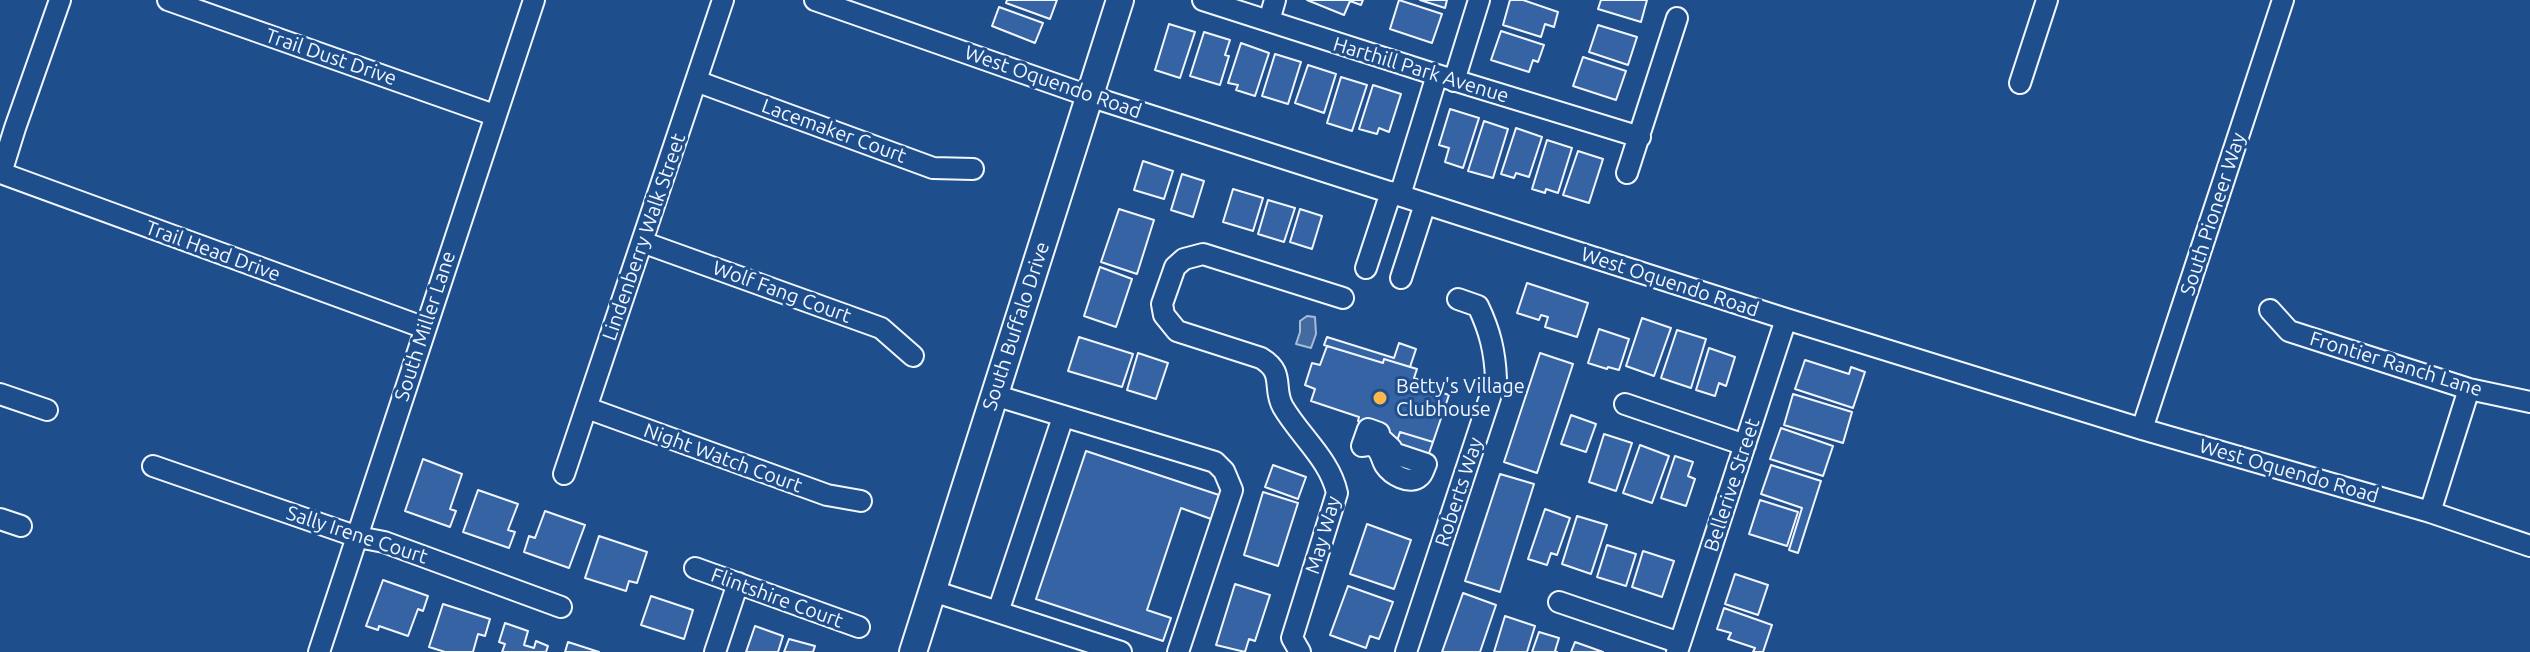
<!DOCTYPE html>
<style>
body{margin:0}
canvas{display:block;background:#1f4e8c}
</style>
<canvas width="2530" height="652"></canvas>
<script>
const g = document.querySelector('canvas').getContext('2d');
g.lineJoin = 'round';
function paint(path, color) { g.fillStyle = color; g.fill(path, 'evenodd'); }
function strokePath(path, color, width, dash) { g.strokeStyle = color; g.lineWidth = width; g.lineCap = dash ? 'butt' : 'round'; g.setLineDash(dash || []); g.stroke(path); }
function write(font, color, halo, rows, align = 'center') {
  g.font = font + ' Ubuntu,sans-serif'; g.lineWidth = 6; g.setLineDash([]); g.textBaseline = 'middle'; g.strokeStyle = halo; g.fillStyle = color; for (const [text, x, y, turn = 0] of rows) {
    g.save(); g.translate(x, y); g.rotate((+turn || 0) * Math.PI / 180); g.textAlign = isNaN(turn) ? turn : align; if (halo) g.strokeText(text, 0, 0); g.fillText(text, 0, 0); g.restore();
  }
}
const water = new Path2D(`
 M1307,316l8,1 1,17 -5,14 -15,-4 4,-12v-11z`);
const building = new Path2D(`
 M1007,0h50l-7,19 -44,-16z
 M1307,0h56l-2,5 -11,-4 -6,14z
 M1399,0l43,14 -10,29 -42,-14z
 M1420,0h27l-2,8z
 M1510,0h13l35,12 -4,15 -9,-3 -4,13 -38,-12z
 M1601,0h46l-6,22 -43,-13z
 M999,7l44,16 -8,20 -43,-17z
 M1169,24l26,8 -15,46 -25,-8z
 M1598,25l39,12 -9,28 -39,-13z
 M1501,31l43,14 -6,17 -5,-2 -4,12 -38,-12z
 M1204,32l26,8 -5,15 4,1 -9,29 -30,-9z
 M1241,43l28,10 -14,43 -19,-6 2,-5 -10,-2z
 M1275,54l26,8 -13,42 -26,-8z
 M1583,57l43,14 -10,29 -43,-14z
 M1308,65l28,9 -12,39 -29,-10z
 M1341,77l26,8 -15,46 -25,-8z
 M1373,85l28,9 -12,38 -10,-4 -2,6 -18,-5z
 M1450,109l29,9 -16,50 -18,-6 4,-14 -10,-3z
 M1484,121l24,8 -15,49 -25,-7z
 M1516,128l26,9 -13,40 -13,-4 -2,5 -13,-4z
 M1547,140l25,8 -14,45 -12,-4 -1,4 -13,-4z
 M1578,151l25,8 -14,44 -26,-8z
 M1143,161l30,10 -9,28 -30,-9z
 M1182,174l22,7 -11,36 -22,-7z
 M1233,189l30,9 -10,33 -30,-9z
 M1268,200l27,8 -11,34 -26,-8z
 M1119,209l35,11 -17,54 -36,-12z
 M1300,209l22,7 -10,33 -22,-7z
 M1100,267l32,12 -16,48 -32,-11z
 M1527,283l61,20 -11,34 -32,-10 3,-10 -7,-2 -2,5 -22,-7z
 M1642,318l29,10 -17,48 -28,-10z
 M1599,329l30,10 -10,31 -11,-3 -1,2 -19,-6z
 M1677,330l29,9 -15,49 -30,-10z
 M1079,337l54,17 -11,33 -54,-16z
 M1327,337l67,21 5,-15 17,6 -6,18 -26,-8 -1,4 -59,-18z
 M1327,346l56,17 1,-4 33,10 -3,9 28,10 -2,4 9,3 -16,47 -33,-10 -6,18 -14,-22 -22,-7 1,-4 -48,-16 4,-12 -10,-4 7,-22 8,2z
 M1709,348l26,9 -9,29 -7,-3 -4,13 -19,-6z
 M1138,353l30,10 -12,36 -29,-9z
 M1540,353l33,11 -36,109 -33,-11z
 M1805,360l44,14 2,-7 14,5 -12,36 -58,-19z
 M1793,394l59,18 -9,31 -59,-18z
 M1571,415l25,9 -10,28 -25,-8z
 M1781,428l52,18 -10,30 -53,-17z
 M1400,432l33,10 -5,14 -33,-10z
 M1604,434l28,9 -16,48 -27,-9z
 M1640,445l29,11 -17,47 -29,-10z
 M1086,451l133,44 -8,24 -30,-11 -34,102 24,8 -8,23 -127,-42z
 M1675,456l18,6 -5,14 7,3 -9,27 -25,-8z
 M423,459l39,15 -12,35 6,2 -6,16 -45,-16z
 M1273,465l33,12 -8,22 -33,-12z
 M1771,465l50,16 -23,72 -9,-3 13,-42 -41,-14z
 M1500,474l34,10 -34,108 -35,-11z
 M478,490l40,14 -10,26 7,2 -6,16 -46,-16z
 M1263,492l35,11 -20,63 -34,-11z
 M1760,500l38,12 -11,34 -38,-12z
 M1545,509l25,9 -13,37 -6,-2 -4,12 -19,-6z
 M545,511l40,14 -16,43 -45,-16 5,-16 6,2z
 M1577,516l30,9 -16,49 -29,-10z
 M1367,524l44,16 -17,49 -44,-15z
 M599,536l48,16 -10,31 -8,-2 -3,10 -41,-13z
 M1607,545l29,9 -10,32 -29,-9z
 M1643,551l31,10 -12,36 -30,-10z
 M1735,574l33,11 -10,30 -33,-11z
 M383,580l45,16 -5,15 -5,-2 -10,27 -29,-10 -1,4 -12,-4z
 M1235,584l35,11 -15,46 -6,-2 -4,13 -29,-7z
 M1348,586l45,16 -14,37 -9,-3 -4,12 -36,-13z
 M1463,593l33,12 -16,47h-38z
 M651,596l42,14 -9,29 -43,-14z
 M443,604l47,15 -5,17 -7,-2 -5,18h-28l-16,-5z
 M1724,608l48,17 -9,27h-10l2,-4 -27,-9 3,-6 -14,-4z
 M1505,616l30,10 -8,26h-33z
 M505,623l23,8 -4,14 10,3 2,-7 12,5 -2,6h-44l3,-8 -6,-2z
 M755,626l28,10 -5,16h-32z
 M1539,632l20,6 -4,13 2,1h-25z
 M789,639l26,7 -2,6h-29z
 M568,642l31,10h-34z
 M1575,642l28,10h-32z`);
const minor = new Path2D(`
 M60,0l-45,128 -14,45 424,155
 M168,0l326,115
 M815,0l274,96 697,223 356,110 288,83 100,34
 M1203,0l234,75 203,62
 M1269,21l6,-21
 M696,81l237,87 40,1
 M1454,81l25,-81
 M2020,83l27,-83
 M1627,173l50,-155
 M1400,195l37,-120
 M642,242l239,86 32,28
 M1366,268l25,-76
 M1401,278l24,-74
 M2270,310l19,21 180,58 61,13
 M0,394l47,16
 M994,395l221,67 9,9 8,19 -54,162
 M1625,404l120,41
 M587,408l240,87 34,6
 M1368,429l11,4 -1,3 13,12 -1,4 36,12c-1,2 -4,11 -6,12 -10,10 -29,-2 -35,-11 -4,-6 -3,-13 -10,-18 -5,-3 -7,-2 -13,-1z
 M2142,429l141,-429
 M153,466l205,71 26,5 177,65
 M564,474l159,-474
 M2430,512l39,-123
 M0,519l21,7
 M695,568l164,59
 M933,591l188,61
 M1559,602l121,41
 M998,612l65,-195
 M319,652l215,-652
 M715,652l23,-69
 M1300,652l-8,-14 45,-145c-7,-33 -37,-57 -54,-86 -11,-19 3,-34 -22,-49l-84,-27 -13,-16 -2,-11 13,-37 9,-8 19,-5 140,44
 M1406,652l90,-273c-1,-27 -6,-48 -18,-73l-20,-7
 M1677,652l109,-333`);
const major = new Path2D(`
 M913,652l207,-652`);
const markers = [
 [1380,398,8,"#ffb74d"]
];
const streetNames = [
 ["Trail Dust Drive",331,57,19],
 ["Harthill Park Avenue",1421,70,17],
 ["West Oquendo Road",1053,82,19],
 ["Lacemaker Court",834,131,20],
 ["South Pioneer Way",2213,214,-72],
 ["Lindenberry Walk Street",644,237,-71],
 ["Trail Head Drive",213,251,20],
 ["West Oquendo Road",1670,282,18],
 ["Wolf Fang Court",782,292,20],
 ["South Miller Lane",425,326,-72],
 ["South Buffalo Drive",1016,326,-72],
 ["Frontier Ranch Lane",2396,364,17],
 ["Night Watch Court",723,458,20],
 ["West Oquendo Road",2289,471,16],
 ["Bellerive Street",1732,485,-72],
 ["Roberts Way",1459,492,-72],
 ["Sally Irene Court",357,535,18],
 ["May Way",1323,535,-74],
 ["Flintshire Court",777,598,20]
];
const poiNames = [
 ["Betty's Village",1396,386],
 ["Clubhouse",1396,409]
];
paint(water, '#446ba0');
strokePath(water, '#a8bbd7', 2);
paint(building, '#3563a3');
strokePath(building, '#f2f6ff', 2);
strokePath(minor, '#f2f6ff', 24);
strokePath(major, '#f2f6ff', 30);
strokePath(minor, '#1f4e8c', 20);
strokePath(major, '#1f4e8c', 26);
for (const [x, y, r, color] of markers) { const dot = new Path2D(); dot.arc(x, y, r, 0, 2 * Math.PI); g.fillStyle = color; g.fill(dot); strokePath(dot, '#1f4e8c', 3); }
write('20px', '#f2f6ff', '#1f4e8c', streetNames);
write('20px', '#f2f6ff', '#1f4e8c', poiNames, 'left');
</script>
